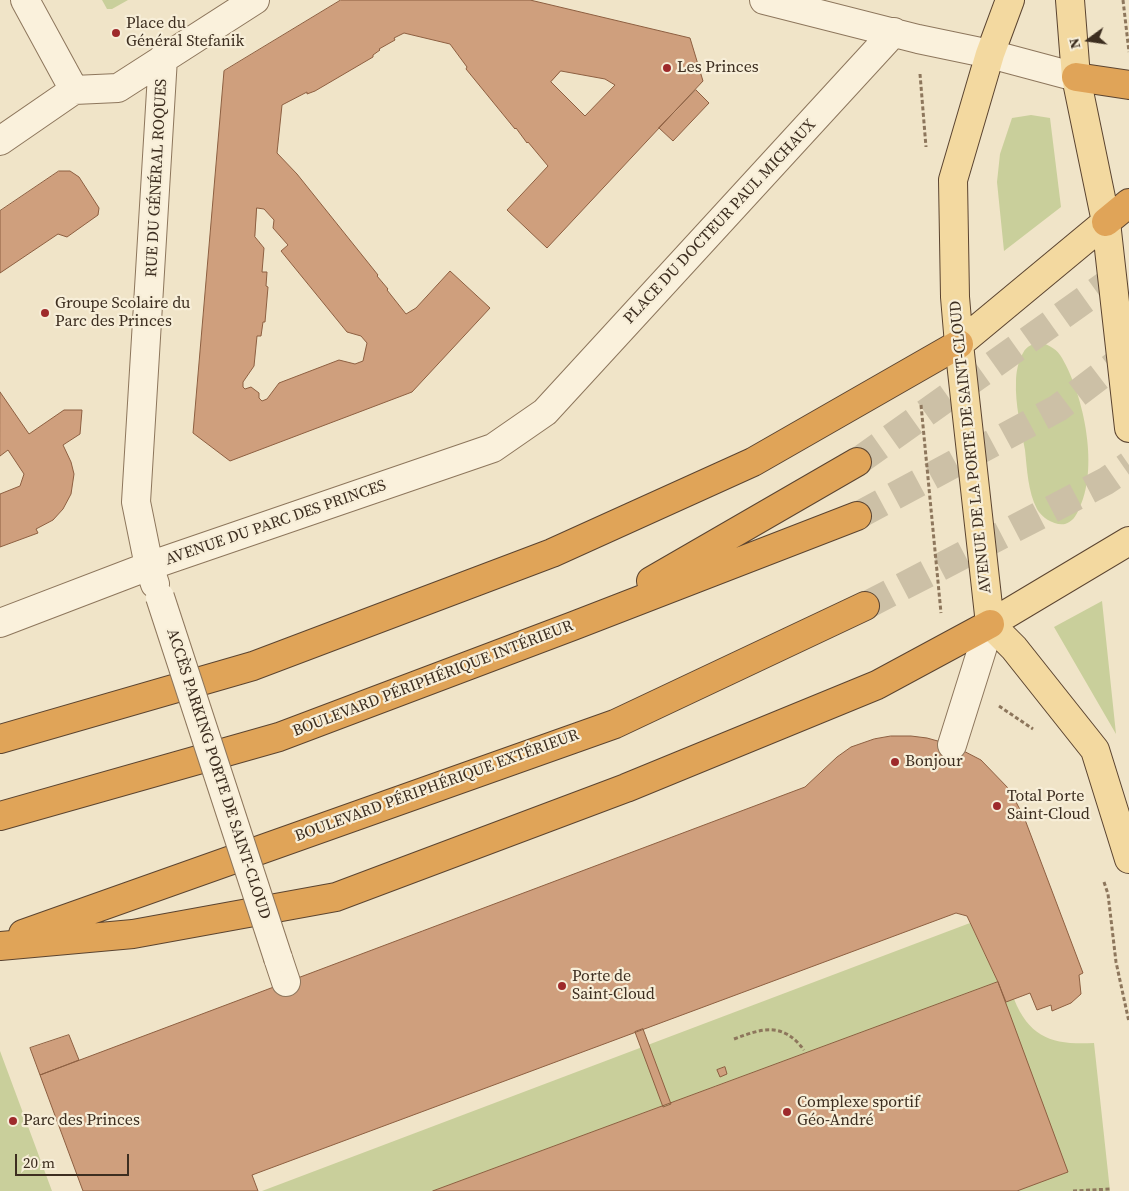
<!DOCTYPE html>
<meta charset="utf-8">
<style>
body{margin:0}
#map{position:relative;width:1129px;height:1191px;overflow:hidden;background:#f0e4c8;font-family:"Source Serif 4",serif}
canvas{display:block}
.north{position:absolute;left:1064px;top:15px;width:50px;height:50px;-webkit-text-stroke:4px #f7eed8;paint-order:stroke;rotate:256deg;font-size:14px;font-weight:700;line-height:20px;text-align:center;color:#3d2e20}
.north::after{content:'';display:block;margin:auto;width:18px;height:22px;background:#3d2e20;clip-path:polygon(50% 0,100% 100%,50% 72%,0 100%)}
.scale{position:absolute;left:15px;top:1154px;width:114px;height:22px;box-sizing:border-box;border:2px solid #3d2e20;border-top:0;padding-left:6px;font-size:15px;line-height:18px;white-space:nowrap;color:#3d2e20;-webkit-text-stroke:4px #f7eed8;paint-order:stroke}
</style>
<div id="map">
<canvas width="1129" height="1191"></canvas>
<div class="north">N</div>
<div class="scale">20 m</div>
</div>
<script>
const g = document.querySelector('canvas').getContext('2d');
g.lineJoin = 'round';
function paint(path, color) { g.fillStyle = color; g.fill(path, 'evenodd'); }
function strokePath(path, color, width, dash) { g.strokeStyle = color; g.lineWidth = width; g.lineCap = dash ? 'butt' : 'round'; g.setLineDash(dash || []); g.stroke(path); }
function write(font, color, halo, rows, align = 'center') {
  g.font = font + ' "Source Serif 4",serif'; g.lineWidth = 4.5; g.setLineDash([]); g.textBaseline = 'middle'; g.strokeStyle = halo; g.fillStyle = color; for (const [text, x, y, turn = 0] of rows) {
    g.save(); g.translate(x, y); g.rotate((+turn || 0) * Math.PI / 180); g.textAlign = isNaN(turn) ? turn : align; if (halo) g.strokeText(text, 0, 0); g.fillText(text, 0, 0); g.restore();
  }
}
const green = new Path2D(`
 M102,0h26l-16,9h-5z
 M1031,115l19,3 11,89 -57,44 -7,-69 3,-28 12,-36z
 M1041,342c9,4 16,7 21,16 22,38 38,112 16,153 -2,5 -6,11 -13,13 -10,2 -23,-6 -28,-15 -9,-17 -10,-40 -12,-59 -4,-22 -10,-46 -9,-68 0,-9 2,-21 7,-29 4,-8 11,-9 18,-11z
 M1102,601l14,133 -62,-107z
 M970,923l28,59 7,20 9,-3c16,40 40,46 80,44l16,148h-848z
 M0,1051l52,140h-52z`);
const building = new Path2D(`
 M341,0h189l160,38 13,43 -156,167 -40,-38 41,-44 -20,-24 -1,1 -11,-15 -1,1 -49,-60 1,-2 -17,-23 -46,-11 -10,5 1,2 -16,9 1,1 -7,5v2l-58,34 -8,3v-2l-25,13 -5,48 20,21 81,101 -1,1 11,13 -1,1 19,24 10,-6 34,-37 40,37 -78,84 -182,69 -37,-28 31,-362zM561,71l44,8 10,6 -30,31 -34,-34zM257,208l7,1 10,11 -1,8 15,17 -7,6 66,81 14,4 6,7 -4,18 -8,3 -16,-4 -60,23 -12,16 -5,2 -3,-3v-5l-8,-6 -6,2 -2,-2v-5l11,-16 3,-30h4l2,-14h2l3,-35 -2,-1 1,-14h-5l2,-24 -9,-11z
 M696,90l13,13 -36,38 -14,-13z
 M59,171h11l9,6 20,31 -1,7 -31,22 -9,-3 -58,39v-62z
 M0,392l29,42 35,-24h18l-2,24 -17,11 8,17 3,12 -3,20 -8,15 -10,11 -17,9 2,4 -38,14v-53l20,-8 4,-12 -16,-24 -8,6z
 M891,736h20l16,2 25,7 29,15 28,29 15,28 59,156 -4,2 2,19 -10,9 -19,8 -1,-6 -14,5 -7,-17 -24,9 -8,-20 -31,-66 -11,-3 -704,262 6,16h-175l-43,-116 765,-288 32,-30 14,-10 23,-8z
 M998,982l70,190 -51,19h-584z
 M643,1029l28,75 -8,3 -28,-75z
 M69,1035l10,25 -39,15 -10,-27z
 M725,1067l2,7 -7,3 -3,-7z`);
const highwayTunnel = new Path2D(`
 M857,462l272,-194
 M857,516l201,-108 71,-54
 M865,606l241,-125 23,-16`);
const path = new Path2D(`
 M1123,0l6,52
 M920,74l6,73
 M921,405l20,208
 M999,706l34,23
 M1104,882l4,12 8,68 13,60
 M734,1039c29,-11 49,-17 70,11
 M1073,1191l37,-2`);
const minor = new Path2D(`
 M25,0l49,90
 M764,0l154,39 72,15 86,23
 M74,90l44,-2 137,-88
 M0,141l74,-51
 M155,584l-6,-18 -13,-64 27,-444
 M0,623l149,-57 344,-118 52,-36 349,-380
 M952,745l38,-121
 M278,958l8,24`);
const major = new Path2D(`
 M1010,0l-20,54 -37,126 2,117 4,47 31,280 24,24 81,102 34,109
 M1070,0l6,77 30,145 23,206
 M959,344l147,-122
 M990,624l139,-83`);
const highway = new Path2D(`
 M1076,77l53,8
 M1106,222l23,-19
 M651,581l206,-119
 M0,739l253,-73 299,-113 201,-91 206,-118
 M0,816l279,-79 294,-111 284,-110
 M23,934l592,-210 250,-118
 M0,946l133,-12 203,-37 290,-109 251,-103 113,-61`);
const minorBridge = new Path2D(`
 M160,597l118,361`);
const markers = [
 [116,33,5,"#9e2a2b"],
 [667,68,5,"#9e2a2b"],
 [45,313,5,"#9e2a2b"],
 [895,762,5,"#9e2a2b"],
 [997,806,5,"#9e2a2b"],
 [562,986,5,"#9e2a2b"],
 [787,1112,5,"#9e2a2b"],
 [13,1121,5,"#9e2a2b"]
];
const poiNames = [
 ["Place du",126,24],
 ["Général Stefanik",126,42],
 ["Les Princes",677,68],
 ["Groupe Scolaire du",55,304],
 ["Parc des Princes",55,322],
 ["Bonjour",905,762],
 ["Total Porte",1007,797],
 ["Saint-Cloud",1007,815],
 ["Porte de",572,977],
 ["Saint-Cloud",572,995],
 ["Complexe sportif",797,1103],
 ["Géo-André",797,1121],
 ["Parc des Princes",23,1121]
];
const streetNames = [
 ["RUE DU GÉNÉRAL ROQUES",157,178,-87],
 ["PLACE DU DOCTEUR PAUL MICHAUX",720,222,-47],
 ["AVENUE DE LA PORTE DE SAINT-CLOUD",971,447,-96],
 ["AVENUE DU PARC DES PRINCES",276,523,-19],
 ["BOULEVARD PÉRIPHÉRIQUE INTÉRIEUR",433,679,-21],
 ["ACCÈS PARKING PORTE DE SAINT-CLOUD",218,774,72],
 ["BOULEVARD PÉRIPHÉRIQUE EXTÉRIEUR",437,786,-20]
];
paint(green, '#c9cf9b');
paint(building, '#cf9f7d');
strokePath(building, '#8d5f41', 1);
strokePath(highwayTunnel, '#ccc0a6', 28, [28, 14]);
strokePath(minor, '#8d765c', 30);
strokePath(major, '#5b4430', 30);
strokePath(highway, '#5b4430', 30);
strokePath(path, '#8d765c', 3, [4, 2.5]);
strokePath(minor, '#faf1dc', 28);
strokePath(major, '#f3d9a0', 28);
strokePath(highway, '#e0a458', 28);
strokePath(minorBridge, '#8d765c', 30, []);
strokePath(minorBridge, '#faf1dc', 28);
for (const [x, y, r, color] of markers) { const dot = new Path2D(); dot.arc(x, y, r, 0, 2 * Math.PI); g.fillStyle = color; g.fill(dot); strokePath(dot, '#f7eed8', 2); }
write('16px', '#3d2e20', '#f7eed8', poiNames, 'left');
write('16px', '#3d2e20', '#f7eed8', streetNames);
</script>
